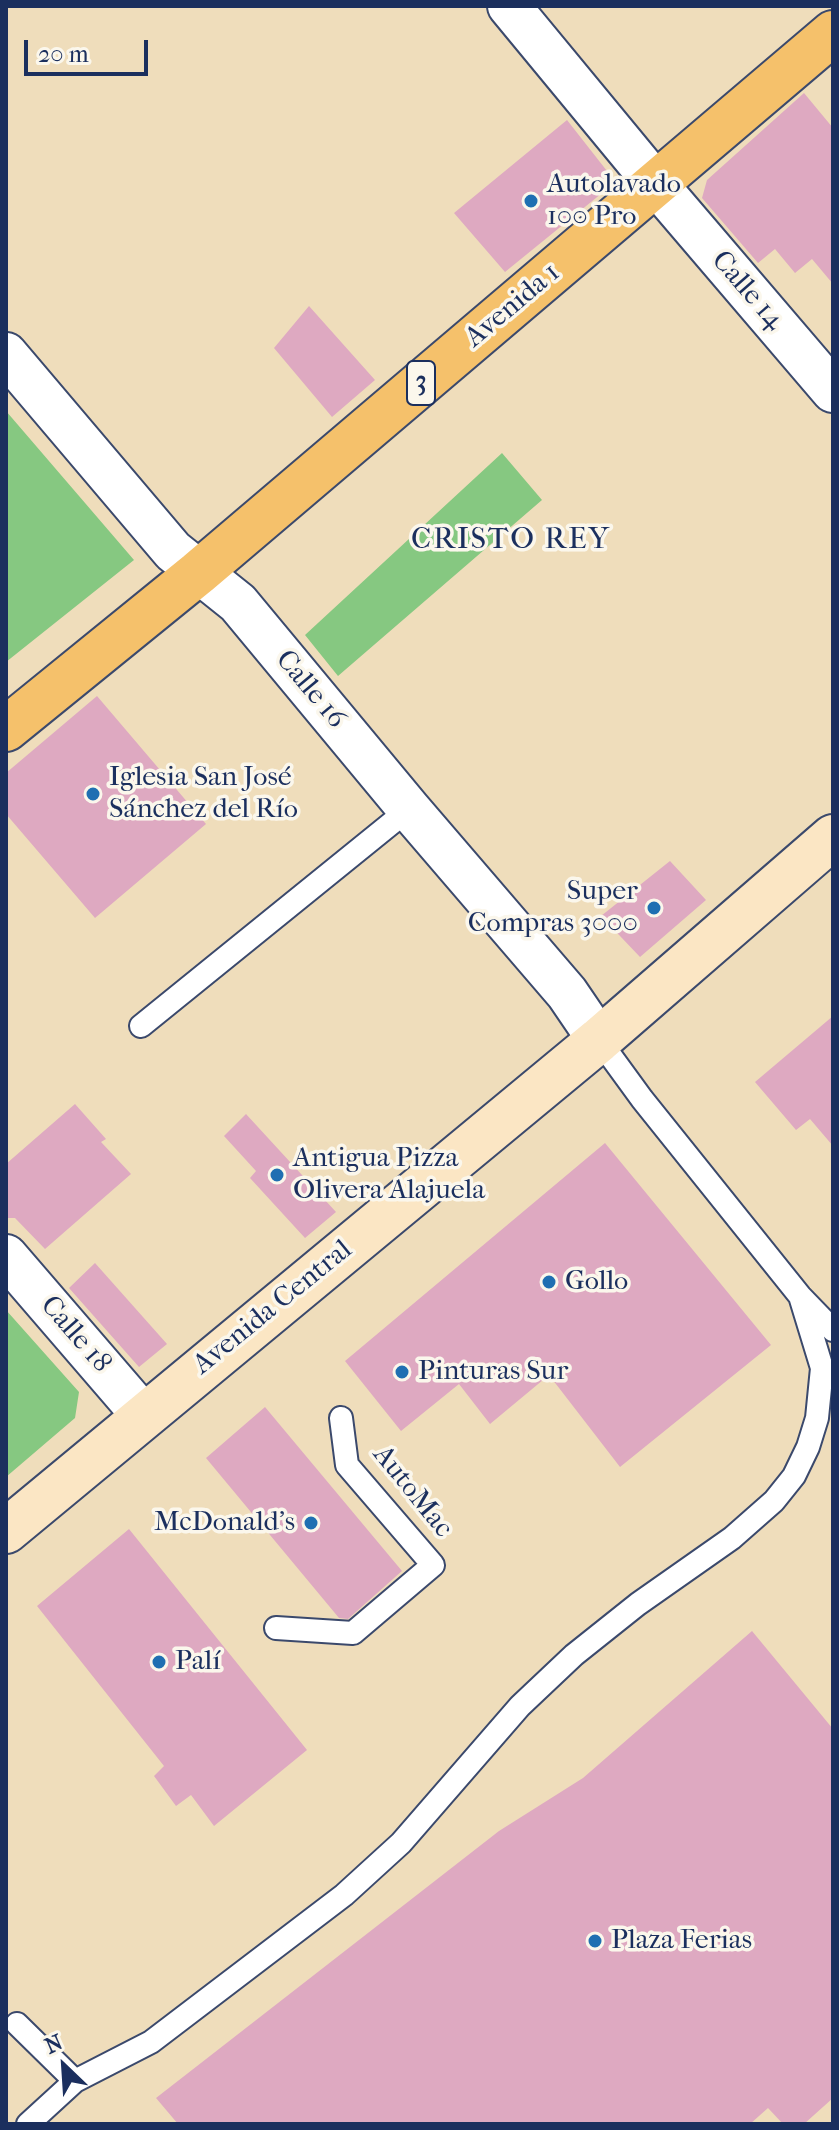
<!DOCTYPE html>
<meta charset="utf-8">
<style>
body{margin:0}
#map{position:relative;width:839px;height:2130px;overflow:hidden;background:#efddbb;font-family:"IM FELL French Canon",serif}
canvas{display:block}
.frame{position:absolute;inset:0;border:8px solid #1b2f5e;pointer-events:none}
.north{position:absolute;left:24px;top:2026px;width:80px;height:80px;-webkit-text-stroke:6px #fbf7ec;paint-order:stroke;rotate:335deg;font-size:22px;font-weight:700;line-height:32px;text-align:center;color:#1b2f5e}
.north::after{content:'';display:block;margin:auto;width:28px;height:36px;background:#1b2f5e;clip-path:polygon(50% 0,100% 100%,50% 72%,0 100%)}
.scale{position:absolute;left:24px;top:40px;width:124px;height:36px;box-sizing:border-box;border:4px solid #1b2f5e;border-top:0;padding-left:10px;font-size:24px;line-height:28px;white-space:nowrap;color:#1b2f5e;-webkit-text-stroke:6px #fbf7ec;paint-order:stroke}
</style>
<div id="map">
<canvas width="839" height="2130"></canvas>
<div class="frame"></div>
<div class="north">N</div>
<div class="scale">20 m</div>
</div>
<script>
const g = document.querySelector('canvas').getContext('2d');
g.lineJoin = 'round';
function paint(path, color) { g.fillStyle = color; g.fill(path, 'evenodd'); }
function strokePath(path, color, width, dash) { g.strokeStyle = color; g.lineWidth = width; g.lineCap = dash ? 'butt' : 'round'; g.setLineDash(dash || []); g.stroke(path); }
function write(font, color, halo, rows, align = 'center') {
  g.font = font + ' "IM FELL French Canon",serif'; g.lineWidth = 7; g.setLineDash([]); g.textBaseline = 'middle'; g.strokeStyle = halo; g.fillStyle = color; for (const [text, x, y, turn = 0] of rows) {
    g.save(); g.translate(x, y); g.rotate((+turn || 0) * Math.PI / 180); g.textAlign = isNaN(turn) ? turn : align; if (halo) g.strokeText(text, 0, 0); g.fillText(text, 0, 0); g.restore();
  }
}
const green = new Path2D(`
 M6,411l128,149 -128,102z
 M502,453l40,47 -204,176 -33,-41z
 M6,1310l73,82 -4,26 -69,59z`);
const building = new Path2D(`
 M804,93l29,35v156l-21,-25 -17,14 -20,-24 -17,14 -56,-65 5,-18z
 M567,120l40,51v18l-102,83 -51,-59z
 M309,306l66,74 -43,37 -58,-69z
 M97,696l109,128 -111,94 -89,-104v-41z
 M670,861l36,39 -66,57 -39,-41z
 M833,1016v130l-23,-27 -14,11 -41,-48z
 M75,1104l31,35 -5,3 30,32 -86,75 -30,-31h-9v-54z
 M246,1114l90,98 -31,26 -55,-60 6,-7 -32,-35z
 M605,1143l166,202 -151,122 -71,-92 -59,49 -31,-40 -58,47 -56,-70z
 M95,1263l72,81 -28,23 -70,-79z
 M265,1407l137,164 -54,48 -9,-1 -133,-160z
 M129,1529l178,221 -93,76 -23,-31 -15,11 -22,-30 10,-10 -127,-160z
 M752,1631l81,98v369l-29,26h-21l-15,-16 -18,16h-572l-22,-26 343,-267 84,-53z`);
const lane = new Path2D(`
 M141,1026l268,-217
 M599,1040l43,59 158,197 33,34
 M276,1628l77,5 80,-68 -86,-100 -6,-47
 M17,2024l58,57
 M28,2124l47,-43 76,-39 193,-147 57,-52 119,-137 54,-51 64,-51 94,-66 42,-37 20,-25 14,-29 9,-29 5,-50 -22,-72`);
const street = new Path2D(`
 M509,6l147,178 177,207
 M6,354l167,197 65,52 171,206 158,184 32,47
 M6,1256l137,159`);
const secondary = new Path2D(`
 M6,1531l593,-491 234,-203`);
const primary = new Path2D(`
 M6,729l192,-156 635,-540`);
const markers = [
 [531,201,8,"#1f6fb2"],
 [93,794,8,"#1f6fb2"],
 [654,908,8,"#1f6fb2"],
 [277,1175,8,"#1f6fb2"],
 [549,1282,8,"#1f6fb2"],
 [402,1372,8,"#1f6fb2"],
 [311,1523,8,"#1f6fb2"],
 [159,1662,8,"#1f6fb2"],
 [595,1941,8,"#1f6fb2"]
];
const shields = [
 [421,383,28]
];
const shieldNames = [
 ["3",421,383]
];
const poiNames = [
 ["Autolavado",547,185],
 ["100 Pro",547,217],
 ["Iglesia San José",109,778],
 ["Sánchez del Río",109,810],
 ["Super",638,892,"right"],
 ["Compras 3000",638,924,"right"],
 ["Antigua Pizza",293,1159],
 ["Olivera Alajuela",293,1191],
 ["Gollo",565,1282],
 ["Pinturas Sur",418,1372],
 ["McDonald's",295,1523,"right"],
 ["Palí",175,1662],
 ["Plaza Ferias",611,1941]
];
const streetNames = [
 ["Calle 14",747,291,49],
 ["Avenida 1",513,306,-40],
 ["Calle 16",310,690,50],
 ["Avenida Central",273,1308,-39],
 ["Calle 18",75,1335,49],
 ["AutoMac",412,1492,51]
];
const neighbourhoodNames = [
 ["CRISTO REY",511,541]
];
paint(green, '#86c881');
paint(building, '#dea9c1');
strokePath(lane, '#3b496c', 26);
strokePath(street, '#3b496c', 46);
strokePath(secondary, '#3b496c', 48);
strokePath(primary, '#3b496c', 48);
strokePath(lane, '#fff', 22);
strokePath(street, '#fff', 42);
strokePath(secondary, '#fbe6c4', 44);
strokePath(primary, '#f5c16b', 44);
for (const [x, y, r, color] of markers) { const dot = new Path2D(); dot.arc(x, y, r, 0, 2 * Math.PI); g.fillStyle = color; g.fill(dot); strokePath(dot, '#fbf7ec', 3); }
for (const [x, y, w] of shields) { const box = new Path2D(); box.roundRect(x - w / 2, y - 22, w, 44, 6); g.fillStyle = '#fbf7ec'; g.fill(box); strokePath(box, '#1b2f5e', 2); }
write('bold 26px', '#1b2f5e', null, shieldNames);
write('28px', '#1b2f5e', '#fbf7ec', poiNames, 'left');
write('28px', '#1b2f5e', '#fbf7ec', streetNames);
g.letterSpacing = '2px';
write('30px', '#1b2f5e', '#fbf7ec', neighbourhoodNames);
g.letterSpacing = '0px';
</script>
